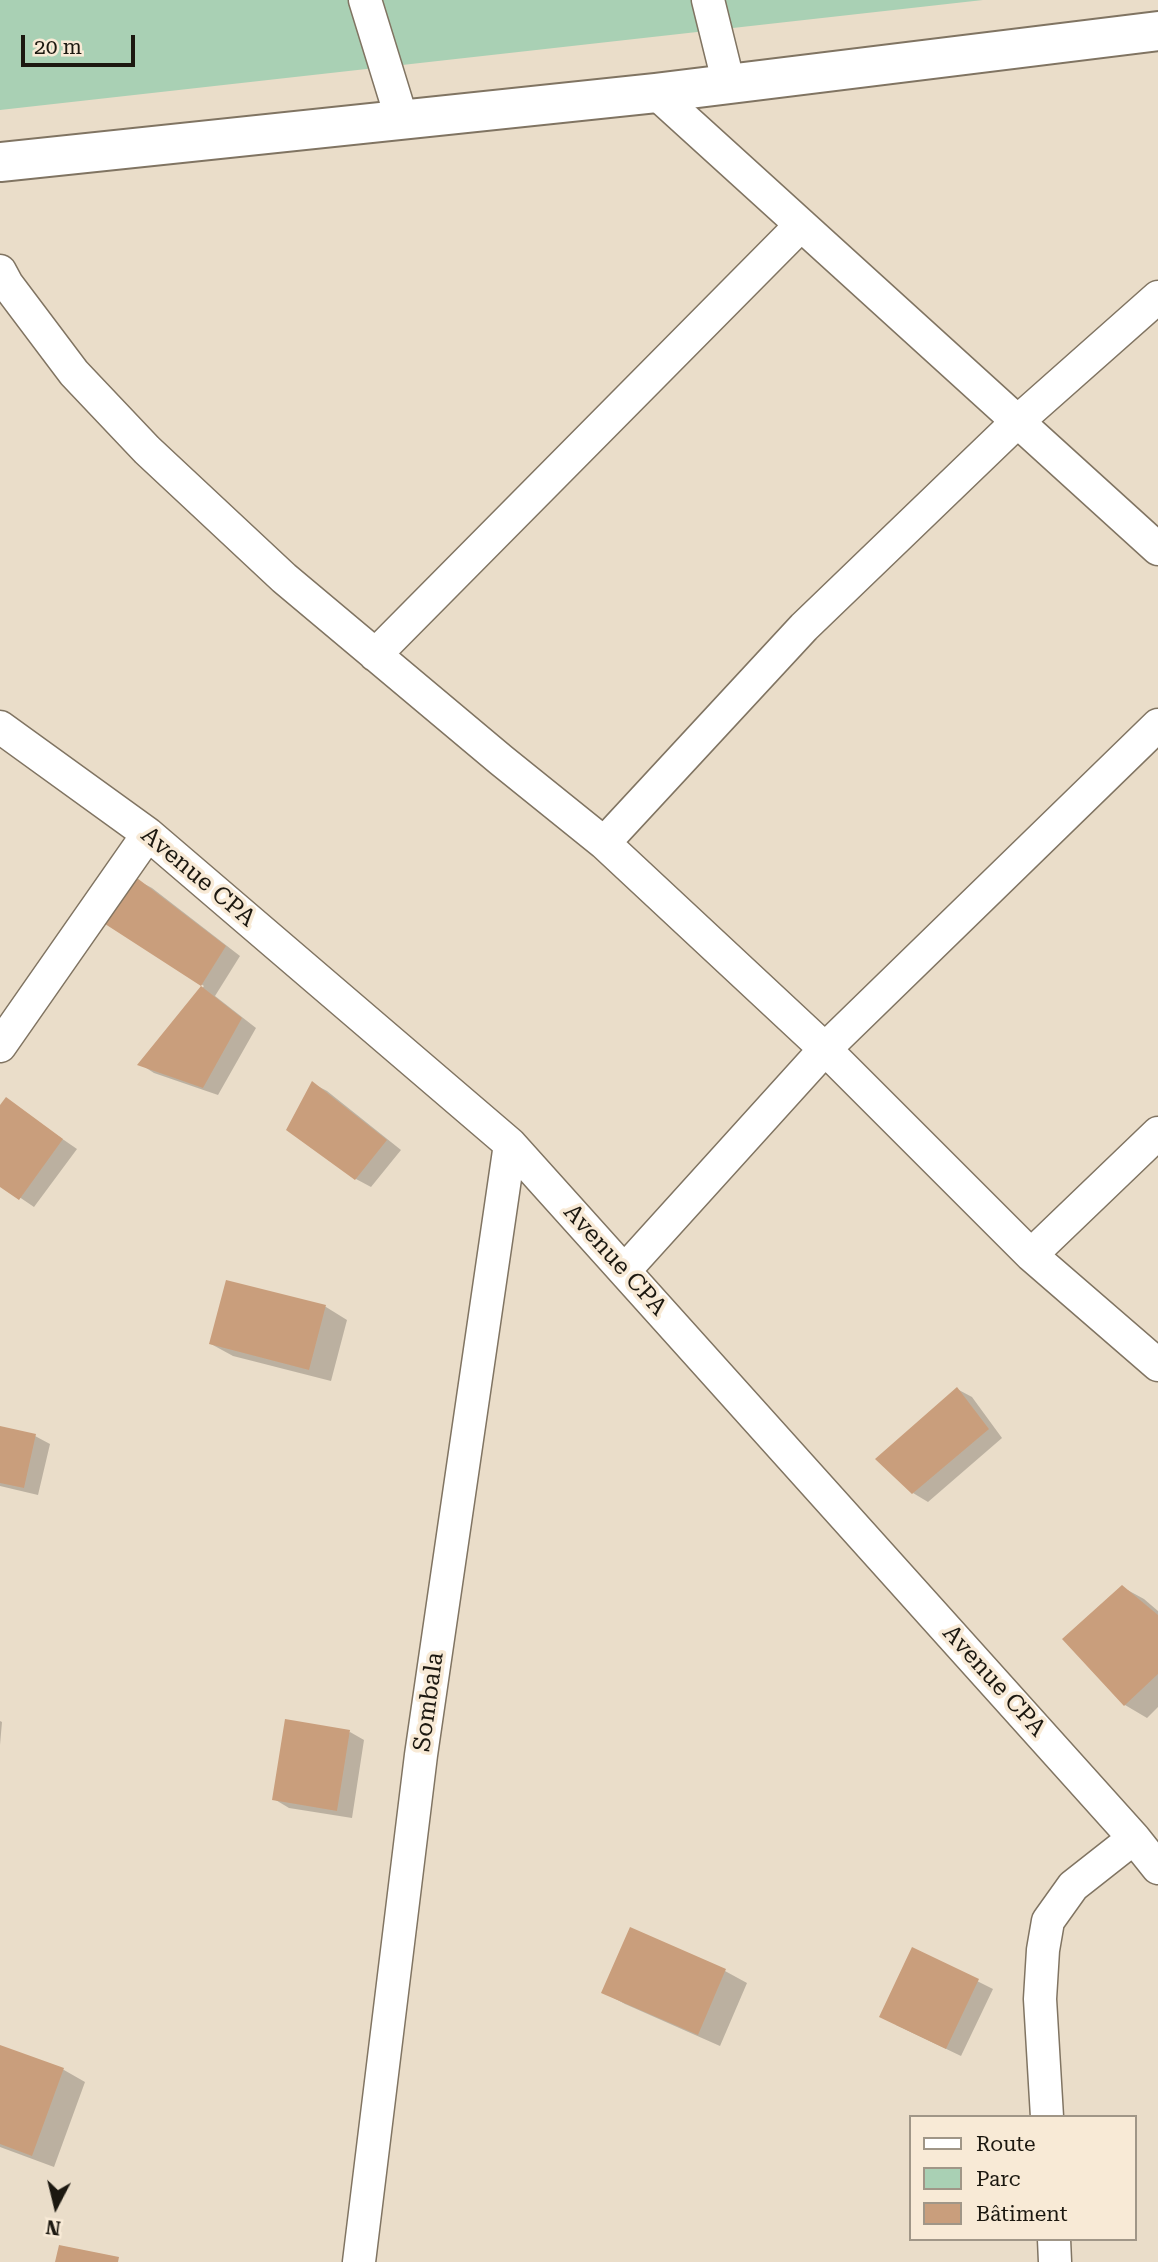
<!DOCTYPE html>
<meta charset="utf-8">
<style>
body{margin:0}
#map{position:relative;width:1158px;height:2262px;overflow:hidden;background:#eaddc9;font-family:"Roboto Serif",serif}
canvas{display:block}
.legend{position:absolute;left:909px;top:2115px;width:228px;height:126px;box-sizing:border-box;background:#f8ead6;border:2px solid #a09687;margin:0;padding:9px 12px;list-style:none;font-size:21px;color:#1c1810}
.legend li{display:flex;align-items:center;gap:14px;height:35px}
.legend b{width:35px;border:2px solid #a09687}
.north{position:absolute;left:21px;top:2171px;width:70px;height:70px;-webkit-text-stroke:5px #f8ead6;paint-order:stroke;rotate:187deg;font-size:19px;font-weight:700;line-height:28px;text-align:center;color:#1c1810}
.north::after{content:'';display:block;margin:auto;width:24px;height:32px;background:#1c1810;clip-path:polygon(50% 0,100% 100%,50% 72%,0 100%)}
.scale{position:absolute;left:21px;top:35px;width:114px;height:32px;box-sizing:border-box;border:4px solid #1c1810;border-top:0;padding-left:9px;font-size:21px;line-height:24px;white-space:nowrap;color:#1c1810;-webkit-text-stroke:5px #f8ead6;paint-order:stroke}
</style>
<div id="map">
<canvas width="1158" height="2262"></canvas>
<ul class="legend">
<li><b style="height:9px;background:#fff"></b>Route</li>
<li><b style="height:19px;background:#a9d0b4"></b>Parc</li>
<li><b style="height:19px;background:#c99e7c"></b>Bâtiment</li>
</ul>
<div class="north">N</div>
<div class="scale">20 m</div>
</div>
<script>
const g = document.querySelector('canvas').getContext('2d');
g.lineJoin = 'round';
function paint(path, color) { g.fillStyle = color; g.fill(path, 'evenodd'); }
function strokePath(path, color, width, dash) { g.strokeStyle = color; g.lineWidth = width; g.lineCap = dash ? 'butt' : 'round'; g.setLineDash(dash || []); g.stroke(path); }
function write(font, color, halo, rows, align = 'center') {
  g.font = font + ' "Roboto Serif",serif'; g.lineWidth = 7; g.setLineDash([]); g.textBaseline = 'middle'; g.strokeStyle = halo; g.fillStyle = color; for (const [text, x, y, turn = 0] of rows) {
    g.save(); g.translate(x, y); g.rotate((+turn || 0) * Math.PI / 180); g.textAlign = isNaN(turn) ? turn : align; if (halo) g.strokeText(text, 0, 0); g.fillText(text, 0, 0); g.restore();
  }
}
const green = new Path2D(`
 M0,0h983l-983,110z`);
const shadow = new Path2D(`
 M137,880l15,8 88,68 -25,40 41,32 -38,67 -64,-22 -14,-9 64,-78 -99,-65z
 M312,1083l15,8 74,59 -30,37 -15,-8z
 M6,1100l71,49 -43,58 -34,-23v-76z
 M227,1282l99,25 21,13 -16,61 -98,-25 -22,-12z
 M957,1389l15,8 30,41 -74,64 -15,-9z
 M0,1427l35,9 15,8 -12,51 -38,-9z
 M1122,1587l22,12 14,12v96l-11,11 -22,-13z
 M0,1721l2,1 -2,23z
 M350,1732l14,8 -12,78 -63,-10 -15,-9z
 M631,1930l94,41 22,12 -27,63 -95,-42 -22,-12z
 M913,1949l80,40 -32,67 -65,-31z
 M0,2047l64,23 21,12 -31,85 -54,-20z`);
const building = new Path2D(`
 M137,878l89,68 -25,40 -99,-64z
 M201,986l41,32 -39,70 -66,-23z
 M312,1081l75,59 -32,40 -69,-50z
 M6,1097l57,42 -44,61 -19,-13v-82z
 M226,1280l100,25 -17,65 -100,-26z
 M957,1387l32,42 -77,65 -37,-35z
 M0,1426l36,8 -12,54 -24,-5z
 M1122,1585l36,30v59l-34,32 -62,-67z
 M285,1719l65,11 -13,81 -65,-11z
 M630,1927l96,42 -28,66 -97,-42z
 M912,1947l67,32 -33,70 -67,-32z
 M0,2045l64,23 -32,88 -32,-12z
 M59,2245l60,12 -1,5h-63z`);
const street = new Path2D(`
 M365,0l37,120
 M708,0l21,85
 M656,93l502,456
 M0,271l7,13 67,89 73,77 137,128 217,182 103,83 221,206 206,206 127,110
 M375,655l426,-430
 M0,727l148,107 362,310 624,694 24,30
 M604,843l200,-216 213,-205 141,-125
 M0,1046l148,-212
 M1031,1255l127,-122
 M625,1270l200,-221 333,-324
 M1047,2117l-7,-118 3,-49 5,-29 25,-35 61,-48
 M1054,2239l1,23
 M359,2262l62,-507 89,-611`);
const secondary = new Path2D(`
 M0,162l656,-69 502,-62`);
const streetNames = [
 ["Avenue CPA",198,877,40],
 ["Avenue CPA",615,1260,48],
 ["Avenue CPA",994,1681,48],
 ["Sombala",429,1702,-82]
];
paint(green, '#a9d0b4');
paint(shadow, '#0003');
paint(building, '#c99e7c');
strokePath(street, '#807462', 35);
strokePath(secondary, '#807462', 42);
strokePath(street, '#fff', 32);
strokePath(secondary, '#fff', 38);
write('24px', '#1c1810', '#f8ead6', streetNames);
</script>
